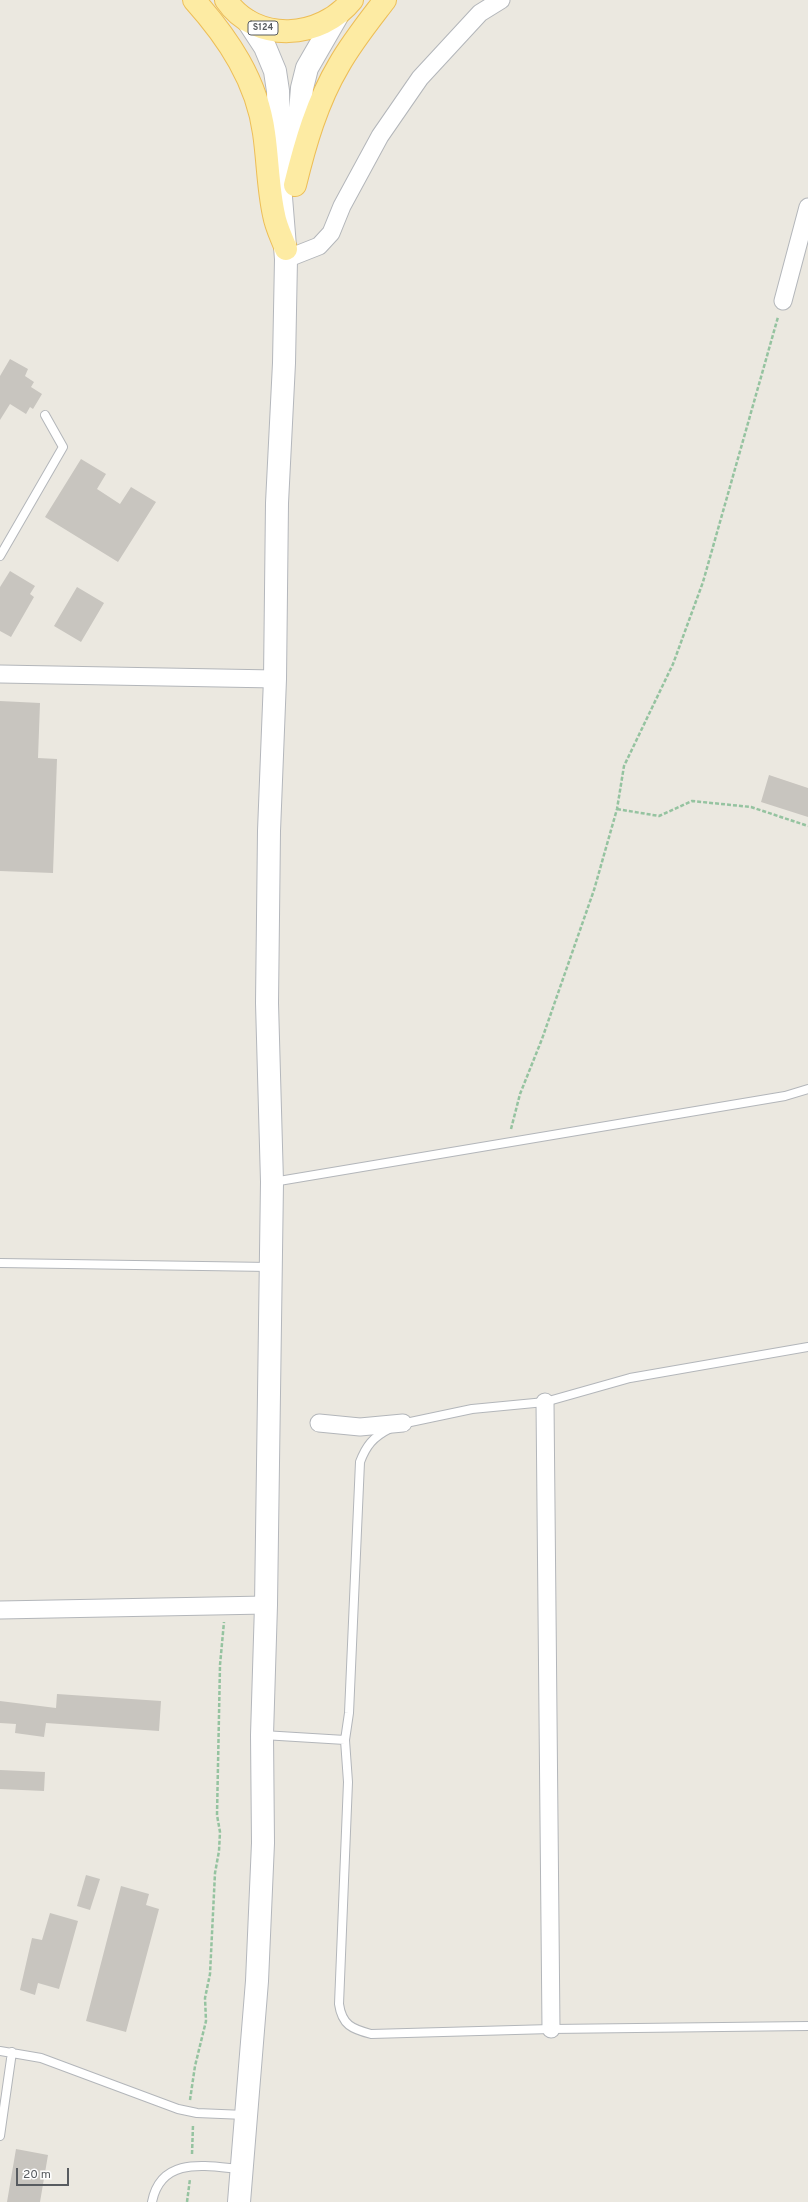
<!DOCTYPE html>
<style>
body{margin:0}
#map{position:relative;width:808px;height:2202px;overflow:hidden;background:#ebe8e0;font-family:Overpass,sans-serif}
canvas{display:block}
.scale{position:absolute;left:16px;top:2168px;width:53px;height:18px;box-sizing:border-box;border:2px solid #585c60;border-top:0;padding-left:5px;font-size:12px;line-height:14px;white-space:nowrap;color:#585c60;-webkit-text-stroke:3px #fff;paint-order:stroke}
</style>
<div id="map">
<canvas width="808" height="2202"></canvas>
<div class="scale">20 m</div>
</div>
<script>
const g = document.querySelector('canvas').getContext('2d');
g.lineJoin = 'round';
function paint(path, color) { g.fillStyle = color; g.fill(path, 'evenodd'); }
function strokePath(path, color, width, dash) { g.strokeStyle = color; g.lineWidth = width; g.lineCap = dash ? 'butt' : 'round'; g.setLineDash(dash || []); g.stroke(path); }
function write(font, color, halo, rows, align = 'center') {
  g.font = font + ' Overpass,sans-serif'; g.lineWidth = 4; g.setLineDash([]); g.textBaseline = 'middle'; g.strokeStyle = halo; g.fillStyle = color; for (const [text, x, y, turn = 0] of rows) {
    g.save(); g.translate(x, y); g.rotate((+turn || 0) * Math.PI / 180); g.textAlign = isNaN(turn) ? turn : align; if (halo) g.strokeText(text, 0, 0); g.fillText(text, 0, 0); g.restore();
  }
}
const building = new Path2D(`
 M10,359l18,10 -3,7 9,6 -3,5 11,7 -9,15 -3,-2 -4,7 -16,-10 -10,16v-44z
 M81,459l25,15 -9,15 23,15 11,-17 25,15 -38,60 -73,-45z
 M10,571l25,15 -5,8 4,3 -23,40 -11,-6v-44z
 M77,587l27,16 -23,39 -27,-16z
 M0,701l40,2 -2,55 19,1 -4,114 -53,-2z
 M769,775l39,13v29l-47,-15z
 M57,1694l104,7 -2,30 -113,-8 -2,14 -29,-4 1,-9 -16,-1v-22l56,7z
 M0,1770l45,2 -1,19 -44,-2z
 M86,1875l14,4 -10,31 -13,-4z
 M121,1886l28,8 -3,11 13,4 -33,123 -40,-11z
 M50,1913l28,8 -19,68 -21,-6 -3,12 -15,-5 12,-52 10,2z
 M16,2149l32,6 -8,47h-33z`);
const path = new Path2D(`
 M617,809l42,7 33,-15 59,6 57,19
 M511,1129l9,-35 22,-55 52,-149 23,-81 7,-43 49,-102 30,-82 75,-265
 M190,2100l5,-34 11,-45 -1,-23 5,-24 5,-101 4,-22 1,-19 -3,-17 3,-150 4,-43
 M192,2154l1,-29
 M187,2202l3,-23`);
const service = new Path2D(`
 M0,556l63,-109 -18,-32
 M273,1182l512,-86 23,-7
 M0,1263l270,4
 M401,1424l71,-15 73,-7 85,-24 178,-31
 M263,1735l82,5 3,42 -9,222c3,21 13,25 32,30l180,-5 257,-3
 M345,1740l4,-27 11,-251c6,-16 13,-25 29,-33
 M0,2051l41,7 137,51 19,4 48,2
 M0,2136l12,-84
 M152,2202c9,-46 54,-36 88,-33`);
const minor = new Path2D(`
 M286,259l33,-13 12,-13 11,-27 38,-70 40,-58 60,-65 21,-13
 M783,301l25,-94
 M0,674l275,5
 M545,1402l6,627
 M319,1423l41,4 43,-4
 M0,1610l266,-5`);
const secondary = new Path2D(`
 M296,161l6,-73 5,-20 30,-52
 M239,2202l18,-221 6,-138 -1,-108 4,-130 6,-423 -5,-179 2,-172 6,-152 2,-176 7,-140 2,-104 -6,-74 -2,-94 -3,-20 -10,-24 -17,-26`);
const primary = new Path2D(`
 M194,0c34,38 63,81 70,133 4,27 4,55 10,82 2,12 8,23 12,34
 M226,0c30,44 95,39 126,0
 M295,185c10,-41 22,-83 44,-120 13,-23 30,-44 46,-65`);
const shields = [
 [263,28,30]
];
const shieldNames = [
 ["S124",263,28]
];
paint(building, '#c8c5bf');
strokePath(service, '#b3b6ba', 10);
strokePath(minor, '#b3b6ba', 19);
strokePath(secondary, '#b4b7bc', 24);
strokePath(primary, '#edbe57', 24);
strokePath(path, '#95c3a0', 2.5, [4, 2]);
strokePath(service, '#fff', 8);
strokePath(minor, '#fff', 17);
strokePath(secondary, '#fff', 22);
strokePath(primary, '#fdeba3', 22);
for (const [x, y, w] of shields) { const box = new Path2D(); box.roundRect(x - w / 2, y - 7, w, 14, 3); g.fillStyle = '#fff'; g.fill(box); strokePath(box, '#585c60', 1); }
write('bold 9px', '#585c60', null, shieldNames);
</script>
